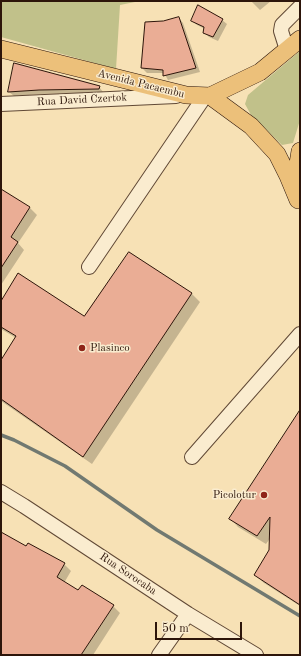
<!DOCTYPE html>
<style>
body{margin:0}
#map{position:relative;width:301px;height:656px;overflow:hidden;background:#f7e1b5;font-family:"Old Standard TT",serif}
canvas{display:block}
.frame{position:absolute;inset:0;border:2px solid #2d150a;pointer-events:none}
.scale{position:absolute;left:155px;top:622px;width:87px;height:18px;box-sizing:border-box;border:2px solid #2d150a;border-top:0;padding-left:5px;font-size:12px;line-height:14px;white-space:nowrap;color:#2d150a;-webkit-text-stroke:3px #faeccf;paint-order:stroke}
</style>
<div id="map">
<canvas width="301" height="656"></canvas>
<div class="frame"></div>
<div class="scale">50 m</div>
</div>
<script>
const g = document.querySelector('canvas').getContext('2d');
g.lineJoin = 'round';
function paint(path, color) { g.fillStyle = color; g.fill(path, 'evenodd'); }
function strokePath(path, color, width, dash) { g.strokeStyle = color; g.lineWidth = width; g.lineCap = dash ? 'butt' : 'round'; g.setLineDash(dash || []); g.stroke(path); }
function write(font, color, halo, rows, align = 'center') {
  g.font = font + ' "Old Standard TT",serif'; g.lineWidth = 3; g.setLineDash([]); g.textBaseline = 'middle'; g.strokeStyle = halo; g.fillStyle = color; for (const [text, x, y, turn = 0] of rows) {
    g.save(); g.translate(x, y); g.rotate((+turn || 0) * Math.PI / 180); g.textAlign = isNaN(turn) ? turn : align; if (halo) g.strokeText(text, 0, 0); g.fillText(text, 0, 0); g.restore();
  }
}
const green = new Path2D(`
 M1,1h139l-20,4 -4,64 -115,-32z
 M300,51v69l-7,23 -11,2 -31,-30 -6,-11 3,-9z`);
const shadow = new Path2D(`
 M251,1h20l-11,9z
 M179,18l4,5 17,49 -32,8 -4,-7h-17l-5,-5 21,-46z
 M222,20l5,4 -9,17 -9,-4 -5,-5 1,-3 -8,-4 -5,-4z
 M15,64l84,23 5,6 -60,1 -30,2 -5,-4z
 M1,190l29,18 7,7 -19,28 6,7 -23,35z
 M191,293l9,9 -108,162 -91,-63v-39l15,-24 -15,-9v-26l84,14z
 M300,411v195l-36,-23 -9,-8 15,-24 1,-14 -5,7 -28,-17 -8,-9z
 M1,533l25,14 38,17 7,7 -7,12 15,9 34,14 7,7 -27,42h-92z`);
const stream = new Path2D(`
 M1,435l13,5 51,26 92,64 143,86`);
const building = new Path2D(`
 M198,5l25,14 -10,18 -10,-4 1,-6 -13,-6z
 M179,17l17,51 -33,8v-6l-22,-2 4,-46 18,-1z
 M14,63l86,23 -1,3 -60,1 -31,2z
 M1,189l29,18 -19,30 7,5 -17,26z
 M129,252l63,41 -109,164 -82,-58v-39l15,-24 -15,-9v-26l17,-28 66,43z
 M300,410v195l-46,-30 15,-25 1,-33 -13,19 -28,-17z
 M1,532l25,14 2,-3 37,20 -8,14 21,13 4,-5 32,20 -33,50h-80z`);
const minor = new Path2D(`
 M287,50l-6,-19 1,-6 18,-18
 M1,104l175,-8
 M89,267l116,-171
 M192,457l108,-123
 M1,492l23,14 164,108 68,41
 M159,655l29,-41`);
const major = new Path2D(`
 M1,49l185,46 24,1 50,-24 40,-33
 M210,96l41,30 26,28 11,22 10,24
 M298,190l-1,-20 3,-19`);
const markers = [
 [82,348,4,"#8f2418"],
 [264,495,4,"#8f2418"]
];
const streetNames = [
 ["Avenida Pacaembu",141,84,14],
 ["Rua David Czertok",82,100,-3],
 ["Rua Sorocaba",128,574,34]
];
const poiNames = [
 ["Plasinco",90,348],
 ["Picolotur",256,495,"right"]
];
paint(green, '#c1c18a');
paint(shadow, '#0003');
strokePath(stream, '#717971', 3.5);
paint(building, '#eaad95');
strokePath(building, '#2d150a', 1);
strokePath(minor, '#604835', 16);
strokePath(major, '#2d150a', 18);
strokePath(minor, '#faeccf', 14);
strokePath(major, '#ecc07a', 17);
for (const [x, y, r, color] of markers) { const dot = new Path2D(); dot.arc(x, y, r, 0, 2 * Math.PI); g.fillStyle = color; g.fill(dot); strokePath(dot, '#faeccf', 1.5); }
write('11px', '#2d150a', '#faeccf', streetNames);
write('11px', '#2d150a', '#faeccf', poiNames, 'left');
</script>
